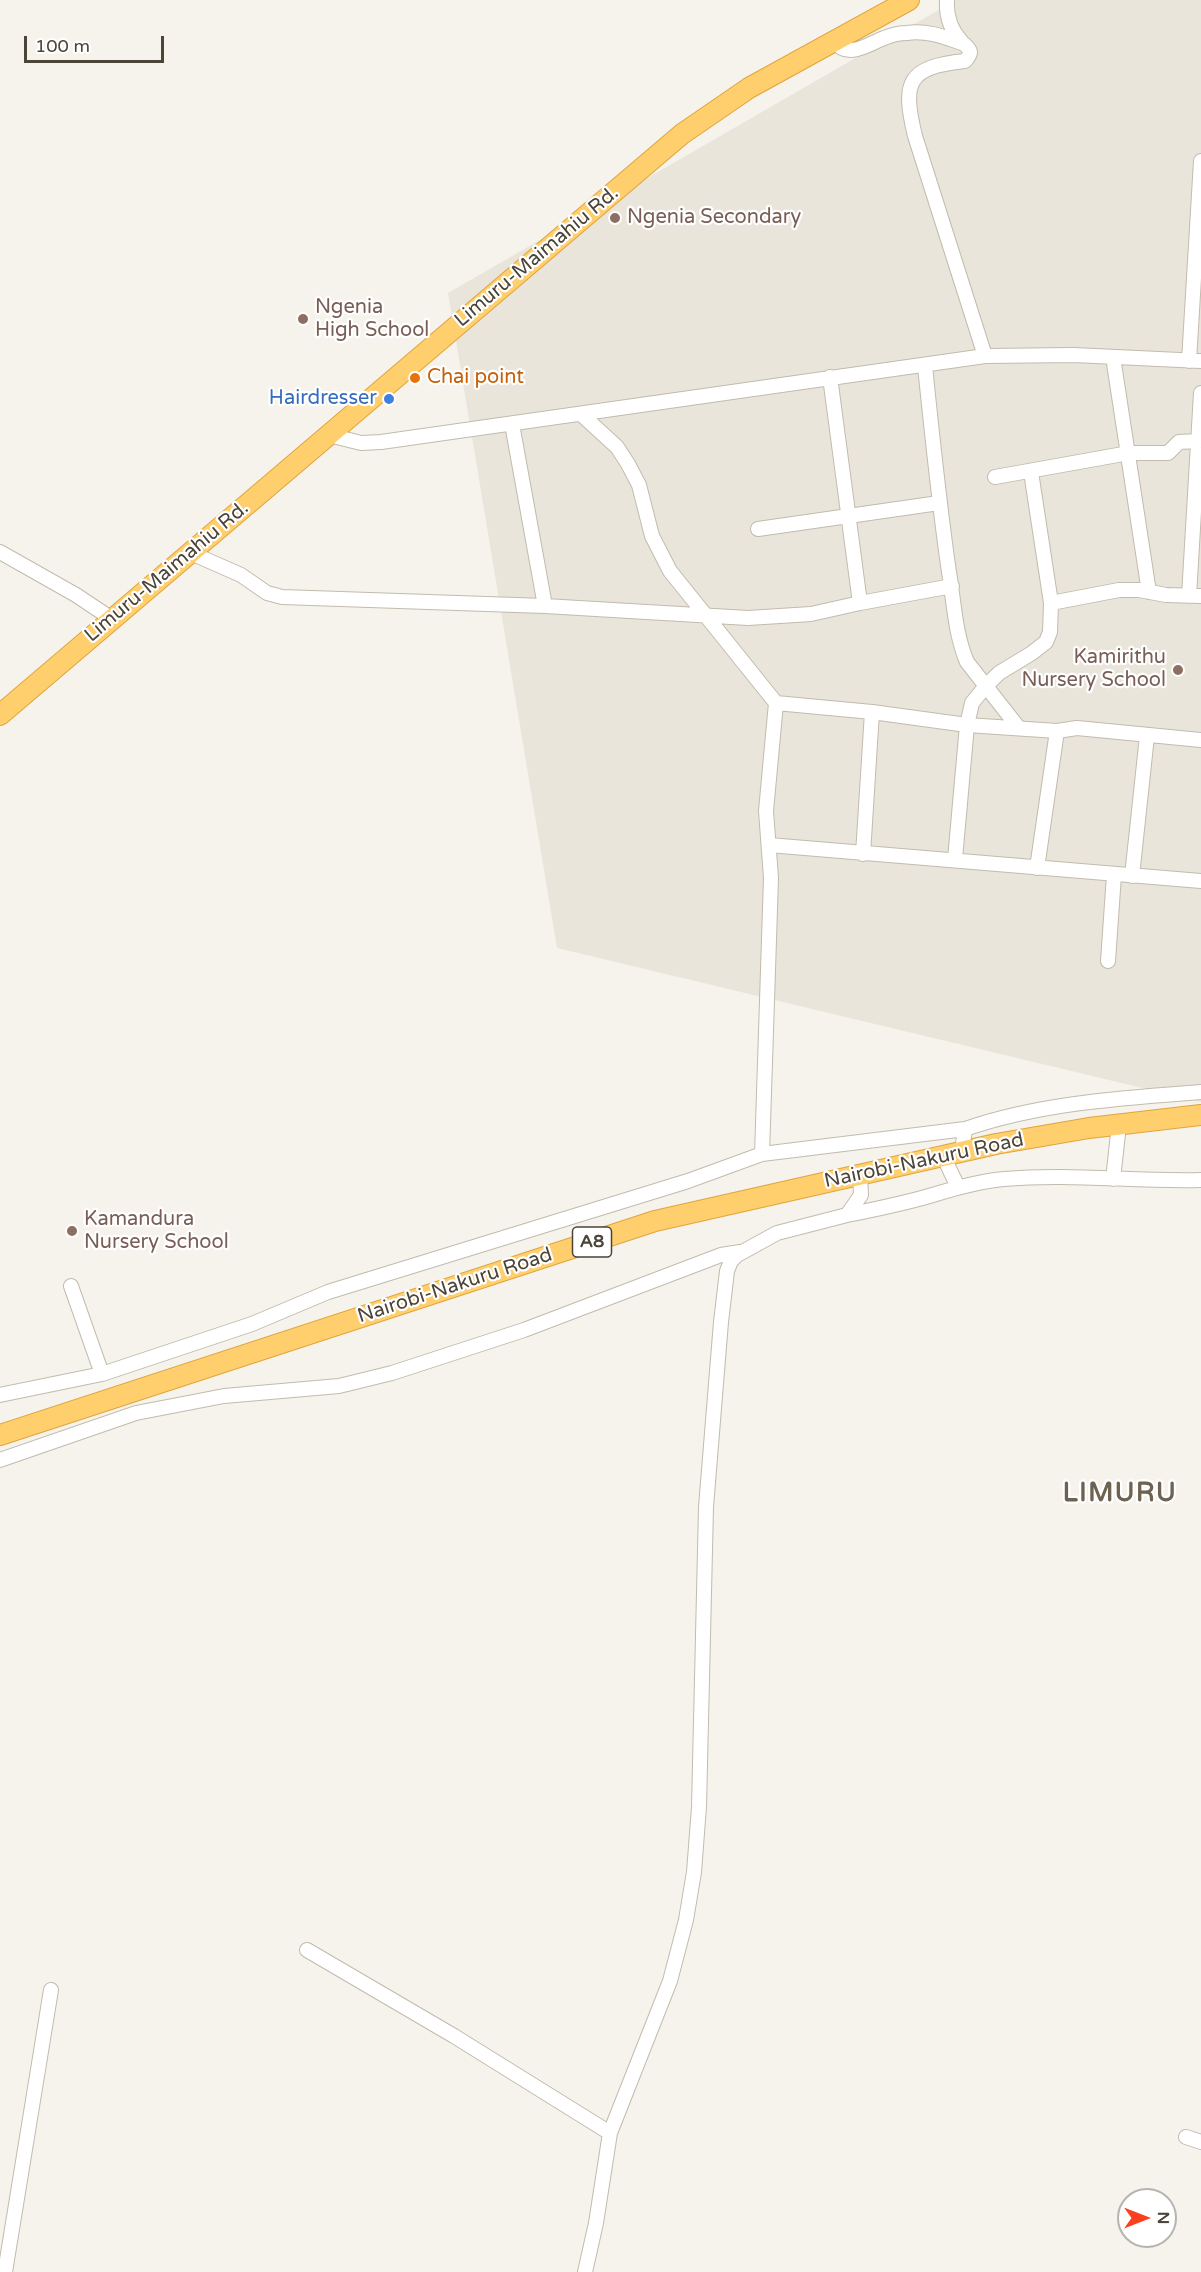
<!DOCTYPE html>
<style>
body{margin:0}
#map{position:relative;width:1201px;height:2272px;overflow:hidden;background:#f6f3ec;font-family:"Varela Round",sans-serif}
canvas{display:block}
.north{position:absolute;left:1117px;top:2188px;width:60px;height:60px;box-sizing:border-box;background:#fff;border:2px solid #b7b4b0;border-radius:50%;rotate:90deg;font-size:16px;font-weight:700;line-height:24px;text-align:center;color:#4b4439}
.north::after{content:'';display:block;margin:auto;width:21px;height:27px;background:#fc3f1d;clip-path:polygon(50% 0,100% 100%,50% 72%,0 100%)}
.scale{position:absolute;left:24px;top:36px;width:140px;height:27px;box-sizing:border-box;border:3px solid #4b4439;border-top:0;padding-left:8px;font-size:18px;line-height:21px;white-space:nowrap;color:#4b4439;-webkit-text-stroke:4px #fff;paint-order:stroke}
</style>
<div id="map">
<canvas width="1201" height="2272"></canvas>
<div class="north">N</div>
<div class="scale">100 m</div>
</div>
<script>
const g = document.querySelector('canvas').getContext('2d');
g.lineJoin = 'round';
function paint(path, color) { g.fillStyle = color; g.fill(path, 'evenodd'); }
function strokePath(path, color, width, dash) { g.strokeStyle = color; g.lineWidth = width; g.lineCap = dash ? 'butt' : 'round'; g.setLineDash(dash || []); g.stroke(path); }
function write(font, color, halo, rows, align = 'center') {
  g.font = font + ' "Varela Round",sans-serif'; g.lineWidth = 4.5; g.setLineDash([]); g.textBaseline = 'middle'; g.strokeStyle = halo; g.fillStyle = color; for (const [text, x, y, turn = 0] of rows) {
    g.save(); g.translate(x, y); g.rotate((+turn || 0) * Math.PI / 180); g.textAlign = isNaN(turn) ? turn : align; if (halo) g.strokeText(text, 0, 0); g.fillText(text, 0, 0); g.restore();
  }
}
const residential = new Path2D(`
 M956,0h245v1102l-644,-154 -109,-655z`);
const minor = new Path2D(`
 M947,0c-1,16 3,29 14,41 3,4 8,6 9,11 0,4 -3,6 -5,9 -58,6 -63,21 -50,75l70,220
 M834,41c14,19 34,3 50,-3 7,-3 16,-5 23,-5 20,-3 37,4 55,10
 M1113,357l36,235
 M1189,361l12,-200
 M925,366c7,69 14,137 24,206 5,30 6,62 18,90l51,65
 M581,414l36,33 11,17 11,21 13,51 18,35 106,132 -10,108 5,67 -9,276
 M512,424l33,182
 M329,435l32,8 20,-1 604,-86 89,-1 127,6
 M995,477l134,-24h39l11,-11 19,-1
 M758,529l181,-26
 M0,552l76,43 36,24
 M191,553l50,22 26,18 15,4 263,9 203,12 63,-4 49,-11 -30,-226
 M1189,596l12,-203
 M860,603l92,-17
 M1051,603l68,-13h20l27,5 35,1
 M776,703l96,9 95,13 90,6 20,-3 124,12
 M769,845l432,36
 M863,854l9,-142
 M955,859l12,-134 5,-22 13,-16 14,-14 33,-20 14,-11 4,-10 1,-29 -20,-131
 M1037,868l20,-137
 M1132,876l15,-140
 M1108,961l6,-86
 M962,1151l3,-22c75,-26 157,-31 236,-37
 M943,1156l15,31
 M1113,1179l6,-54
 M847,1215c30,-6 60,-12 89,-21 23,-7 44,-13 68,-15 66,-6 131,3 197,1
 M71,1286l31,88
 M0,1395l102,-21 150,-50 76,-32 360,-111 74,-27 203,-25
 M0,1460l136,-47 88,-17 115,-10 53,-13 132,-43 197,-75 19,-3
 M307,1950l147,86 156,97
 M1186,2137l15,5
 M5,2272l46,-282
 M585,2272l11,-49 14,-90 60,-152 16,-61 8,-48 5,-65 7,-300 15,-185 6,-51 4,-10 6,-6 40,-22 70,-18 14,-20 -1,-21`);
const highway = new Path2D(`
 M0,715l682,-581 67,-46 160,-88
 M0,1435l655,-214 341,-77 93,-16 112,-13`);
const markers = [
 [615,218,6,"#8d6e63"],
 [303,319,6,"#8d6e63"],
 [415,378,6,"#e8710a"],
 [389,399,6,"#3f7fe0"],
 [1178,670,6,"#8d6e63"],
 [72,1231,6,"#8d6e63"]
];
const shields = [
 [592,1242,39]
];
const shieldNames = [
 ["A8",592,1242]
];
const educationNames = [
 ["Ngenia Secondary",627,218],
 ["Ngenia",315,308],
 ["High School",315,331],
 ["Kamirithu",1166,658,"right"],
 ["Nursery School",1166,681,"right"],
 ["Kamandura",84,1220],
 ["Nursery School",84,1243]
];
const streetNames = [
 ["Limuru-Maimahiu Rd.",537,257,-40],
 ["Limuru-Maimahiu Rd.",167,572,-40],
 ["Nairobi-Nakuru Road",924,1161,-12],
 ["Nairobi-Nakuru Road",455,1286,-18]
];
const foodNames = [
 ["Chai point",427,378]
];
const shopNames = [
 ["Hairdresser",377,399]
];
const districtNames = [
 ["LIMURU",1120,1494]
];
paint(residential, '#eae5da');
strokePath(minor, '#c2bbae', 16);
strokePath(highway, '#e0a43c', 22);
strokePath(minor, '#fff', 14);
strokePath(highway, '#ffcf6e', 20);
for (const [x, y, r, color] of markers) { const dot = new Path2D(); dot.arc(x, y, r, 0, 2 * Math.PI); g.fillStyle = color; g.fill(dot); strokePath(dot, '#fff', 2); }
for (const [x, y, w] of shields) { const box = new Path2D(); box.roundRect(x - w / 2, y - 15, w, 30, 4.5); g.fillStyle = '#fff'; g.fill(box); strokePath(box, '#4b4439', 1.5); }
write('bold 18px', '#4b4439', null, shieldNames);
write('20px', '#785e54', '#fff', educationNames, 'left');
write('20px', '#4b4439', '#fff', streetNames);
write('20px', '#c56008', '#fff', foodNames, 'left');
write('20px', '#366cbe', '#fff', shopNames, 'right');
g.letterSpacing = '1.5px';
write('bold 26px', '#6e6250', '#fff', districtNames);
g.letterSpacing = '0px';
</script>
